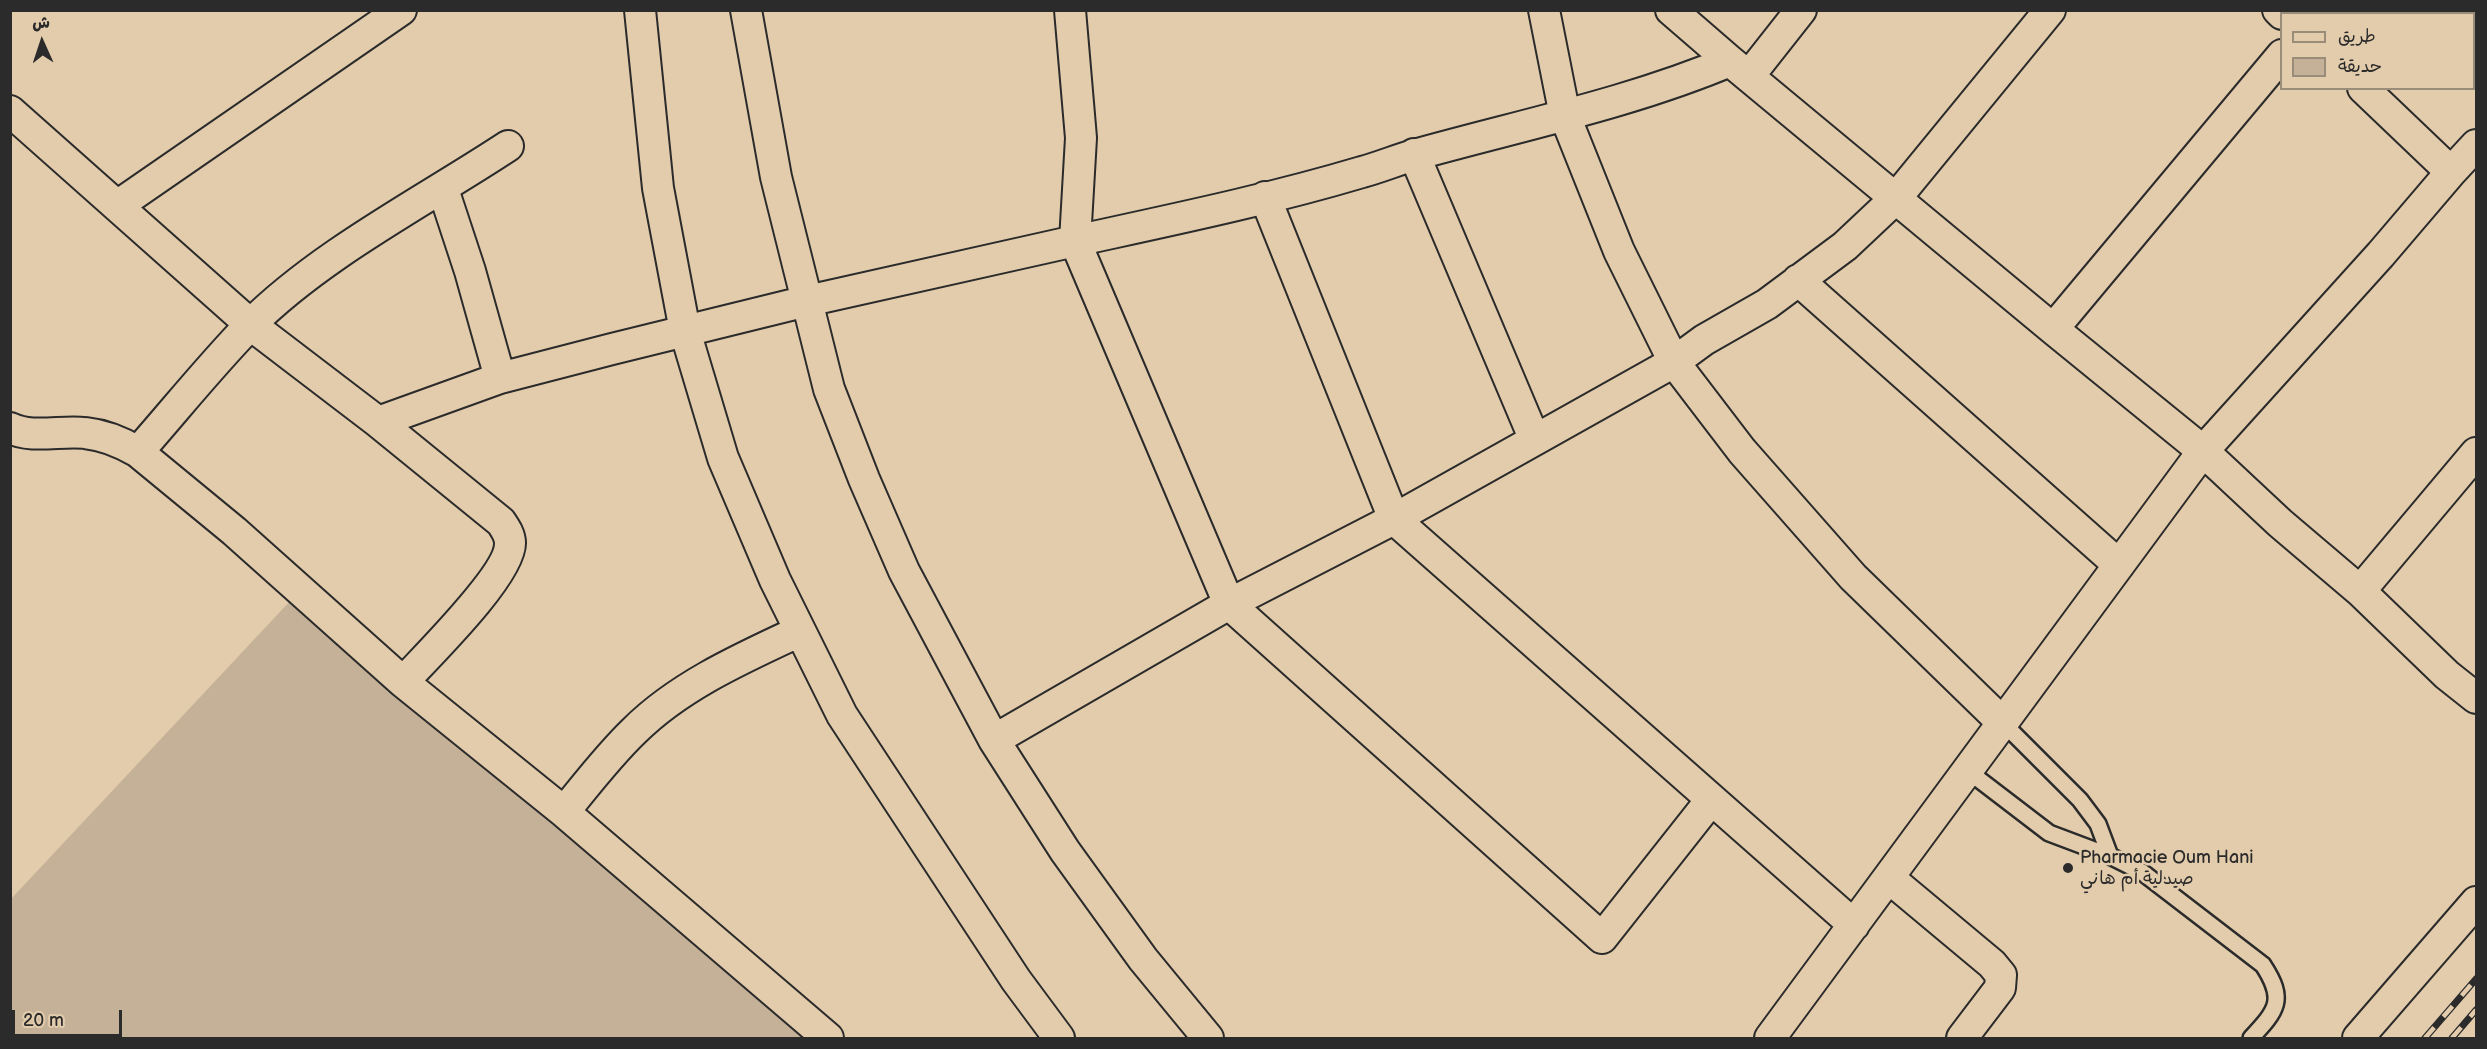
<!DOCTYPE html>
<meta charset="utf-8">
<style>
body{margin:0}
#map{position:relative;width:2487px;height:1049px;overflow:hidden;background:#e3ccac;font-family:"Balsamiq Sans","Playpen Sans Arabic",sans-serif}
canvas{display:block}
.frame{position:absolute;inset:0;border:12px solid #2b2b2b;pointer-events:none}
.legend{position:absolute;left:2280px;top:12px;width:195px;height:78px;box-sizing:border-box;background:#e3ccac;border:2px solid #998c78;margin:0;padding:8px 10px;list-style:none;font-size:18px;color:#2b2b2b}
.legend li{display:flex;align-items:center;gap:12px;height:30px}
.legend b{width:30px;border:2px solid #998c78}
.north{position:absolute;left:12px;top:12px;width:60px;height:60px;-webkit-text-stroke:4px #e3ccac;paint-order:stroke;rotate:357deg;font-size:16px;font-weight:700;line-height:24px;text-align:center;color:#2b2b2b}
.north::after{content:'';display:block;margin:auto;width:21px;height:27px;background:#2b2b2b;clip-path:polygon(50% 0,100% 100%,50% 72%,0 100%)}
.scale{position:absolute;left:12px;top:1010px;width:110px;height:27px;box-sizing:border-box;border:3px solid #2b2b2b;border-top:0;padding-left:8px;font-size:18px;line-height:21px;white-space:nowrap;color:#2b2b2b;-webkit-text-stroke:4px #e3ccac;paint-order:stroke}
</style>
<div id="map">
<canvas width="2487" height="1049"></canvas>
<div class="frame"></div>
<ul class="legend">
<li><b style="height:8px;background:#e3ccac"></b>طريق</li>
<li><b style="height:16px;background:#c5b197"></b>حديقة</li>
</ul>
<div class="north">ش</div>
<div class="scale">20 m</div>
</div>
<script>
const g = document.querySelector('canvas').getContext('2d');
g.lineJoin = 'round';
function paint(path, color) { g.fillStyle = color; g.fill(path, 'evenodd'); }
function strokePath(path, color, width, dash) { g.strokeStyle = color; g.lineWidth = width; g.lineCap = dash ? 'butt' : 'round'; g.setLineDash(dash || []); g.stroke(path); }
function write(font, color, halo, rows, align = 'center') {
  g.font = font + ' "Balsamiq Sans","Playpen Sans Arabic",sans-serif'; g.lineWidth = 5; g.setLineDash([]); g.textBaseline = 'middle'; g.strokeStyle = halo; g.fillStyle = color; for (const [text, x, y, turn = 0] of rows) {
    g.save(); g.translate(x, y); g.rotate((+turn || 0) * Math.PI / 180); g.textAlign = isNaN(turn) ? turn : align; if (halo) g.strokeText(text, 0, 0); g.fillText(text, 0, 0); g.restore();
  }
}
const green = new Path2D(`
 M292,599l540,439h-821l-1,-138z`);
const service = new Path2D(`
 M2003,723l77,77 18,24 12,32
 M1968,771l81,62 61,23 32,16 121,93c23,35 14,45 -12,73`);
const minor = new Path2D(`
 M640,10l18,178 27,143 38,127 52,122 67,135 174,265 43,58
 M746,10l30,167 53,212 35,90 40,92 90,169 71,111 78,108 65,79
 M1070,10l11,128 -6,103c96,-21 193,-41 287,-69 19,-5 37,-13 56,-18 104,-29 212,-51 312,-93l323,268 150,122 77,72 80,68 87,84 29,23
 M1544,10l21,106 54,135 55,111 68,89 111,126 150,146
 M1671,10l59,51
 M2278,10l4,4
 M1749,76l52,-66
 M2363,88l88,84
 M10,111l241,214 127,97 123,100c4,6 9,13 9,21 1,31 -84,114 -107,139
 M1414,154l120,284
 M443,189l27,82 30,107
 M1265,197l129,322 460,406
 M117,206l284,-196
 M1798,280l321,285
 M2053,329l229,-274
 M378,422l122,-44 112,-29 195,-48 268,-60 154,363 373,334 109,-138
 M10,428c22,11 52,2 75,5 19,2 38,10 53,19l96,79 169,151 161,130 264,226
 M138,452c37,-42 73,-87 112,-127 71,-71 173,-123 258,-179
 M2360,591l116,-138
 M994,740l235,-136 165,-85 280,-157 30,-22 63,-36 78,-58 51,-48 154,-188
 M564,812c23,-28 44,-56 70,-81 45,-45 108,-73 166,-100
 M1889,878l103,86 9,11 -1,13 -38,50
 M1770,1038l433,-587 178,-197 70,-82 25,-27
 M2358,1038l118,-136`);
const rail = new Path2D(`
 M2425,1038l51,-59
 M2452,1038l24,-28`);
const markers = [
 [2068,868,6,"#2b2b2b"]
];
const poiNames = [
 ["Pharmacie Oum Hani",2080,858],
 ["صيدلية أم هاني",2080,879]
];
paint(green, '#c5b197');
strokePath(service, '#2b2b2b', 20);
strokePath(minor, '#2b2b2b', 34);
strokePath(service, '#e3ccac', 15);
strokePath(minor, '#e3ccac', 30);
strokePath(rail, '#2b2b2b', 7);
strokePath(rail, '#e3ccac', 4.5, [14]);
for (const [x, y, r, color] of markers) { const dot = new Path2D(); dot.arc(x, y, r, 0, 2 * Math.PI); g.fillStyle = color; g.fill(dot); strokePath(dot, '#e3ccac', 2); }
write('18px', '#2b2b2b', '#e3ccac', poiNames, 'left');
</script>
